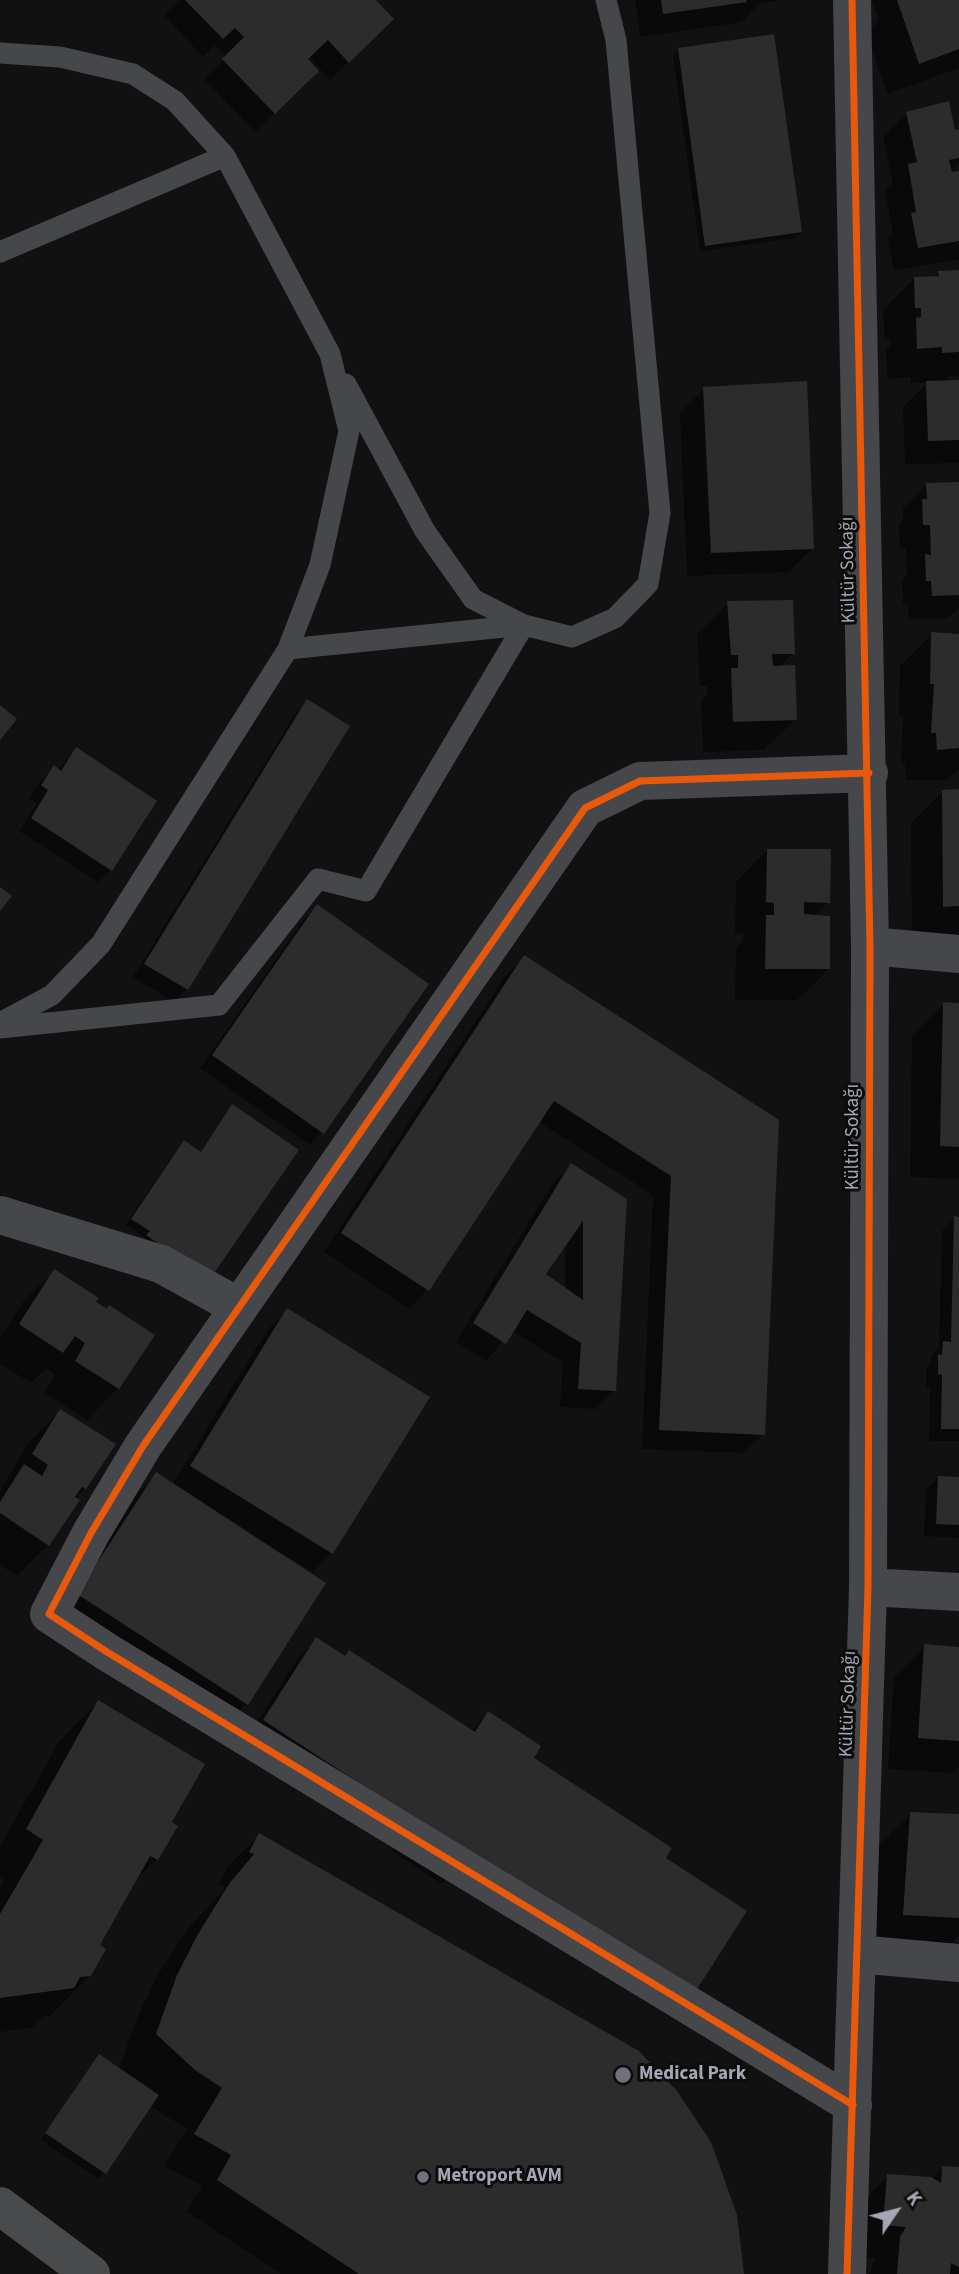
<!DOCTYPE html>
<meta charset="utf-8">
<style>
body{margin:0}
#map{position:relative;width:959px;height:2274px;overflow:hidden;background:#111112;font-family:"Source Sans 3",sans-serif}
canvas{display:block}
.north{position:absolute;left:861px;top:2176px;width:70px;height:70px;-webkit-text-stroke:5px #0c0c0d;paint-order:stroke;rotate:55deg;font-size:19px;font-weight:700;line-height:28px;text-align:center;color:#a2a7b3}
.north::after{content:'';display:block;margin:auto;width:24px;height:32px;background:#a2a7b3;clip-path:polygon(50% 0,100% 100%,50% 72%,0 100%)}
</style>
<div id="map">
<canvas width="959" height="2274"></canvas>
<div class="north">K</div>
</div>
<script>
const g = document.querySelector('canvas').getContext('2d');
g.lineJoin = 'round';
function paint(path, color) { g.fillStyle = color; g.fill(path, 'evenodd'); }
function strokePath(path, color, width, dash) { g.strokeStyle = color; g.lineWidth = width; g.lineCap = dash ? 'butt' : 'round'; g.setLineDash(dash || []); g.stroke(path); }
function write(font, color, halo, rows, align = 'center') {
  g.font = font + ' "Source Sans 3",sans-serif'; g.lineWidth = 6; g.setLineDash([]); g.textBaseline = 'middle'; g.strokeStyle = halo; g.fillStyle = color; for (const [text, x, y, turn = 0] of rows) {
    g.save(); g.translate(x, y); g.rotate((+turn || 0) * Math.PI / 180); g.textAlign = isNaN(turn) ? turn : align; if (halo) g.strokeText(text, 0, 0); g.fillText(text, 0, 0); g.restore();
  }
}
const shadow = new Path2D(`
 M179,0h194l19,19 -62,61 -21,-23 -3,3 11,11 -62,61 -51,-53 22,-22 -11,-12 -12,12 -39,-42z
 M635,0h146l-22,4 -17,18 -102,15z
 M872,0h87v68l-72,26 -20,-62 12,-12z
 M679,50l122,182 -6,6 -95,13 -27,-195z
 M907,113l47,19 5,-1v32l-12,12 12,-2v86l-65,12 -6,-32 5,-5 -8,-44 8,-8 -10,-45z
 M959,271v105h-9l-7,7 16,-1v81l-54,1 -2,-57 25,-25 -17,1v-6l-24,2 -1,-28 4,-5v-7h-5l-2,-29 31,-31 19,-1 6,-6z
 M704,389l109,159 -24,24 -102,4 -7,-163z
 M927,484h32v124l-11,10 -39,1 -1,-15h-5l-1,-24 5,-5 -1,-27 -6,1 -1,-24 4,-5v-12z
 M728,603l65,50 -14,15 17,51 -32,31 -61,2 -2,-51 6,-6v-9h-7l-3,-52z
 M932,634h27v135l-12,11h-41l-1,-16h-4l2,-49h-4l1,-49z
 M308,701l39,25 -160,263 -13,13 -41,-25 162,-263z
 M76,749l35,121 -13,12 -79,-51 18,-28 -8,-5 13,-18 12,-13 4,3z
 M959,791v146h-47l-1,-114 31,-31z
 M767,850l61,52 -14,15 15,52 -32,31h-62l1,-52 7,-7v-8h-8l1,-51z
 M317,907l5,225 -12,13 -110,-77 104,-149z
 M524,958l253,163 -14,313 -19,19 -102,-4 11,-254 -114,-73 -112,168 -18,19 -85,-57 181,-276z
 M944,1004l15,1v174l-49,-2 2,-142z
 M232,1106l-23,172 -67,-36 3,-5 -19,-12 52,-77 6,-6 16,11z
 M571,1166l55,34 -12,191 -18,18 -36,-2 3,-45 -51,-31 -26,30 -30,-19 96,-158zM565,1244v45l-22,-15z
 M955,1218h4v223h-30l1,-54h-4v-18l4,-5 1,-8 8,-9 3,-116z
 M54,1271l40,32 58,33 -34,52 -31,32 -42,-27 10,-18 -9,-7 -15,15 -31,-19v-25l23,-37z
 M287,1311l141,87 -96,155 -19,19 -24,-15 -2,3 37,24 -78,120 -23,24 -168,-110 78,-120 24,-23 15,10 96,-156z
 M60,1411l25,77 -10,11 -27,46 -31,31 -17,-11v-74l29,-49z
 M939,1477l20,1v60l-35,-2 2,-46z
 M317,1640l154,91 17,-17 44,44 131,101 26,140 -19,18 -219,-143 -9,10 -50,-33 7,-11 -154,-100 53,-82z
 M925,1646l34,2v119l-7,6 -64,-4 6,-92z
 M98,1702l59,157 -25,25 -34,62 -8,29 -40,41h-7l-11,11 -32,5v-145l4,-7 -4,-3v-31l59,-104z
 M911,1814l48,2v119l-14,15 -72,-4 6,-101z
 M260,1835l482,439h-461l-94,-62 15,-26 -38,-20 23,-37 -37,-23 -51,73 -58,-39 58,-84 20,13 18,-51 20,-42 32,-49 37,-39 -7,-4 9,-18z
 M943,2168l16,1v105h-90l7,-16 -23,-2 4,-49 31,-31 43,4z`);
const building = new Path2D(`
 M185,0h191l18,19 -45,44 -21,-23 -20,19 11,12 -44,43 -53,-55 22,-22 -9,-9 -12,11z
 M661,0h85l1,2 -84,12z
 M897,0h62v49l-40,15z
 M774,34l28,198 -97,14 -27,-198z
 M949,101l6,29 4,-1v29l-10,2 3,12 7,-1v70l-41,7 -7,-35 5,-1 -8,-48 9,-2 -11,-50z
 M959,270v82l-17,1v-6l-25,2 -1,-31 5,-1v-9h-6l-1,-31 25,-1 -1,-5z
 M959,380v60l-31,1 -2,-60z
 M807,381l7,168 -103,4 -8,-166z
 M959,482v113l-27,1 -1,-15h-5l-1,-27 6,1 -1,-30h-7l-1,-26h5l-1,-16z
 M793,600l2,54h-23l1,12 22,-1 2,55 -64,2 -2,-54h7v-13h-7l-4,-54z
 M931,632l28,2v114l-22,2 -1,-17h-5l3,-49h-4z
 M307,699l43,27 -162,264 -44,-26z
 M0,705l17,14 -17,21z
 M76,747l81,54 -45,70 -81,-53 17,-28 -7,-5 13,-20 7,6z
 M959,789v117l-16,1 -1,-117z
 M767,849h64l-1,54 -26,-1v12l26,2v53h-65l1,-54h8v-12l-8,-1z
 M0,887l12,9 -12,15z
 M317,904l112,80 -105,150 -112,-79z
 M524,955l255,165 -14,315 -106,-5 12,-254 -117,-75 -125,190 -88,-58z
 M943,1002l16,1v144l-19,-1z
 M232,1104l67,46 -89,129 -64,-44 4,-4 -19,-12 53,-79 17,12z
 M571,1163l56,36 -11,192 -38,-2 3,-46 -54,-33 -21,34 -33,-21zM583,1221v79l-37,-26z
 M954,1216l5,1v212h-18l1,-54 -4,-1v-20l4,1 1,-14 8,1z
 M54,1269l45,29 -3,4 11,7 2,-4 46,30 -36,54 -44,-28 10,-18 -10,-7 -12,17 -44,-29z
 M287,1308l143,89 -97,157 -143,-88z
 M60,1409l56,35 -30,45 -4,-2 -7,10 5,3 -31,46 -49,-33v-11l24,-38 18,12 6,-11 -16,-11z
 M156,1472l170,111 -78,122 -171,-111z
 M938,1476l21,1v48l-23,-1z
 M316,1637l29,19 4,-6 126,82 13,-21 53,35 -7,12 138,90 -6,10 81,53 -57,89 -427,-280z
 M924,1644l35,3v94l-41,-3z
 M98,1700l107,64 -33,58 6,4 -20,34 -8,-4 -50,89 6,4 -15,27 -11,1 -6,11 -74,10v-84l43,-74 -17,-11z
 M910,1812l49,2v104l-56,-3z
 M259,1833l380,218 38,40 34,51 26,73 7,59h-385l-142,-94 14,-25 -37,-21 28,-46 -27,-18 -39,-36 21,-59 21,-41 31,-50 25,-30 -5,-2z
 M99,2054l60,41 -53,79 -61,-41z
 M942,2166l17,1v100l-8,-4 -1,11h-53l3,-37 6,-10 -23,-2 4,-51 44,3 10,6z`);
const lane = new Path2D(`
 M0,53l60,4 73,17 42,27 50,55 105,198 19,77 -29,134 -32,84 -187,295 -49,51 -52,28
 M0,252l225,-96
 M346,384l79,147 48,68 51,26 48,12 43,-19 33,-34 12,-71 -44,-473 -10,-40
 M288,649l236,-24
 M0,1028l219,-23 99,-126 48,12 158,-266`);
const street = new Path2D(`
 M870,946l89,8
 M0,1215l161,49 78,43
 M868,1587l91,5
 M857,1954l102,9
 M853,2105l-746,-453 -58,-38 42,-81 52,-87 442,-638 55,-27 229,-8
 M847,2274l21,-687 2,-641 -18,-946`);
const primary = new Path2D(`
 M0,2206l91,68`);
const cycleway = new Path2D(`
 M853,2105l-746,-453 -58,-38 42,-81 52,-87 442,-638 55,-27 229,-8
 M847,2274l21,-687 2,-641 -18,-946`);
const markers = [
 [623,2075,9,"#6f727b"],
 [423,2177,7,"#6f727b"]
];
const streetNames = [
 ["Kültür Sokağı",849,570,-91],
 ["Kültür Sokağı",854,1137,-90],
 ["Kültür Sokağı",849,1704,-88]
];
const poiNames = [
 ["Medical Park",639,2075],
 ["Metroport AVM",437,2177]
];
paint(shadow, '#0007');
paint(building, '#2c2c2d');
strokePath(lane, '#46474a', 21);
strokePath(street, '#46474a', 38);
strokePath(primary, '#484a4c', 38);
strokePath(cycleway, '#e8590c', 7);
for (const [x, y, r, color] of markers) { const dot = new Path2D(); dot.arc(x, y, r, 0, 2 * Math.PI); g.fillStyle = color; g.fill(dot); strokePath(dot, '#0c0c0d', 2.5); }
write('19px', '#a2a7b3', '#0c0c0d', streetNames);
write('bold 19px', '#a2a7b3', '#0c0c0d', poiNames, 'left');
</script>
